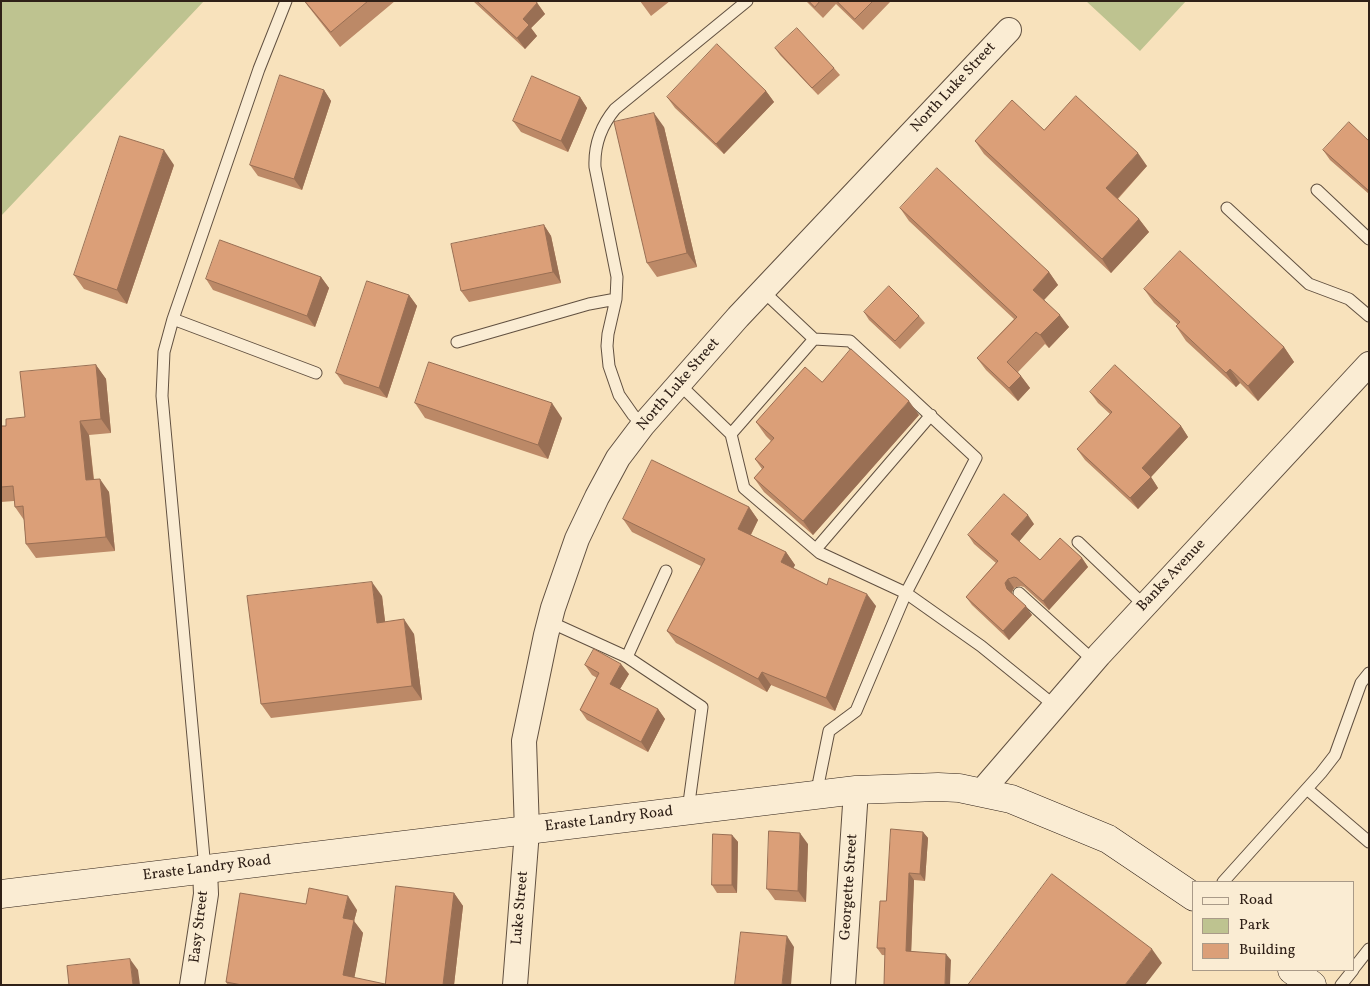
<!DOCTYPE html>
<style>
body{margin:0}
#map{position:relative;width:1370px;height:986px;overflow:hidden;background:#f8e2bc;font-family:Vollkorn,serif}
canvas{display:block}
.frame{position:absolute;inset:0;border:2px solid #2f2017;pointer-events:none}
.legend{position:absolute;left:1192px;top:881px;width:162px;height:90px;box-sizing:border-box;background:#faecd3;border:1px solid #a99a88;margin:0;padding:6px 9px;list-style:none;font-size:15px;color:#2f2017}
.legend li{display:flex;align-items:center;gap:10px;height:25px}
.legend b{width:25px;border:1px solid #a99a88}
</style>
<div id="map">
<canvas width="1370" height="986"></canvas>
<div class="frame"></div>
<ul class="legend">
<li><b style="height:6px;background:#faecd3"></b>Road</li>
<li><b style="height:14px;background:#bec390"></b>Park</li>
<li><b style="height:14px;background:#db9f78"></b>Building</li>
</ul>
</div>
<script>
const g = document.querySelector('canvas').getContext('2d');
g.lineJoin = 'round';
function paint(path, color) { g.fillStyle = color; g.fill(path, 'evenodd'); }
function strokePath(path, color, width, dash) { g.strokeStyle = color; g.lineWidth = width; g.lineCap = dash ? 'butt' : 'round'; g.setLineDash(dash || []); g.stroke(path); }
function write(font, color, halo, rows, align = 'center') {
  g.font = font + ' Vollkorn,serif'; g.lineWidth = 5; g.setLineDash([]); g.textBaseline = 'middle'; g.strokeStyle = halo; g.fillStyle = color; for (const [text, x, y, turn = 0] of rows) {
    g.save(); g.translate(x, y); g.rotate((+turn || 0) * Math.PI / 180); g.textAlign = isNaN(turn) ? turn : align; if (halo) g.strokeText(text, 0, 0); g.fillText(text, 0, 0); g.restore();
  }
}
const green = new Path2D(`
 M1,1h203l-203,215z
 M1086,1h100l-46,50z`);
const lane = new Path2D(`
 M1317,190l52,49
 M1227,208l82,76 40,15 20,17
 M173,319l143,54
 M457,342l132,-38 27,-5
 M679,384l52,50 83,-95
 M643,425l-10,-10 -14,-20 -10,-29 -2,-20 1,-12 8,-35 1,-22 -22,-110c-1,-22 6,-41 20,-58l132,-108
 M731,434l13,54 76,65 86,40 70,-135 -126,-117 -36,-2 -51,-48
 M1078,542l67,64
 M816,549l115,-134
 M1019,593l75,68
 M550,622l77,35 75,50 -14,103
 M627,657l39,-86
 M1307,789l62,53
 M816,795l13,-64 27,-20 50,-118 75,53 74,60
 M205,869l-43,-473 2,-44 9,-33 86,-250 27,-68
 M1223,882l98,-109 14,-18 26,-72 8,-10
 M1354,968l15,-19
 M1341,985l12,-15`);
const street = new Path2D(`
 M981,792l118,-137 270,-291
 M192,985l14,-91 -1,-24
 M515,985l12,-154 -3,-90 22,-106 7,-27 24,-69 20,-42 21,-39 25,-33 95,-108 271,-287
 M843,985l13,-195`);
const secondary = new Path2D(`
 M1,894l855,-104 82,-3 21,1 52,11 97,40 86,58
 M1292,970l20,15`);
const wall = new Path2D(`
 M304,1h91l-55,46z
 M473,1h63l9,13 -14,14 6,8 -12,13z
 M640,1h30l-19,15z
 M806,1h85l-28,29 -27,-26 -13,14z
 M775,48l59,20 6,7 -22,20 -38,-40z
 M324,90l7,11 -29,89 -44,-14 -8,-11z
 M766,91l8,11 -50,52 -49,-46 -8,-11z
 M580,97l7,11 -19,44 -47,-20 -8,-11z
 M664,127l33,140 -40,10 -10,-14z
 M1044,130l103,36 -29,33 21,20 10,13 -38,41 -127,-119 -9,-13z
 M1369,141v53l-39,-34 -7,-10z
 M174,165l-47,139 -43,-15 -10,-14z
 M900,208l149,64 9,13 -14,15 25,27 -20,21 -4,-4 -27,28 12,16 -12,13 -32,-31 -9,-12 37,-39 -105,-98z
 M544,225l7,11 10,47 -92,19 -8,-11z
 M321,277l8,11 -14,39 -102,-37 -7,-11z
 M1144,289l140,58 10,15 -36,39 -18,-18 -4,4 -50,-46 -10,-15 2,-1 -24,-22z
 M409,295l8,11 -30,92 -43,-14 -8,-11z
 M864,312l55,4 6,7 -25,26 -31,-29z
 M96,365l10,14 5,54 -22,2 5,44 15,13 6,59 -79,7 -10,-14 -2,-24 -9,-13 -1,-6 -13,1v-50l5,-26 19,-9z
 M822,382l97,33 -106,120 -49,-43 -10,-14 8,-9 -7,-10 16,-18 -5,-5 -10,-14z
 M1090,392l91,34 7,11 -37,40 7,11 -20,21 -53,-49 -8,-11 33,-35 -12,-11z
 M415,403l147,15 -14,41 -123,-41z
 M749,507l9,13 -7,15 35,17 9,13 -2,3 34,17 49,21 -41,105 -64,-26 -4,7 -91,-49 -9,-12 34,-65 -69,-34 -9,-13z
 M1034,524l-15,17 21,19 42,-2 6,9 -39,43 -25,-23 -4,-1 -6,2 -2,4v2l20,21 -23,25 -37,-35 -6,-8 30,-34 -22,-19 -6,-9z
 M382,596l3,26 29,12 8,66 -151,18 -10,-14z
 M585,665l44,9 -9,15 38,20 7,10 -17,33 -61,-32 -7,-10 17,-32 -5,-3z
 M923,832l5,6 -3,43 -11,-1 -3,71 40,9 -69,-5 -5,-7 9,-47z
 M732,835l6,7 -1,51h-20l-5,-8z
 M808,844l-2,58 -31,-2 -8,-11z
 M454,893l9,13 -9,79h-226l-2,-3 80,-78 51,6 -3,11 9,12 -9,45 31,6z`);
const shadedWall = new Path2D(`
 M537,3l8,11 -14,14 6,8 -12,13 -8,-11 6,-19z
 M324,90l7,11 -29,89 -8,-11z
 M766,91l8,11 -50,52 -8,-10z
 M580,97l7,11 -19,44 -7,-11z
 M654,113l10,14 33,140 -10,-14z
 M164,150l10,15 -47,139 -10,-14z
 M1138,153l9,13 -32,35 -9,-13z
 M1139,219l10,13 -38,41 -9,-14z
 M544,225l7,11 10,47 -8,-11z
 M1049,272l9,13 -16,17 -9,-12z
 M321,277l8,11 -14,39 -8,-11z
 M409,295l8,11 -30,92 -8,-10z
 M1060,315l9,12 -20,21 -9,-13z
 M1284,347l10,15 -36,39 -10,-15z
 M96,365l10,14 5,54 -10,-14z
 M1230,369l10,14 -4,4 -10,-14z
 M1021,376l9,12 -12,13 -9,-13z
 M909,401l10,14 -106,120 -10,-14z
 M552,403l10,15 -14,41 -10,-14z
 M80,421l9,14 6,59 -9,-14z
 M1181,426l7,11 -37,40 7,11 -20,21 -8,-11 12,-30z
 M100,479l9,13 6,59 -9,-14z
 M749,507l9,13 -11,22 -9,-13z
 M1028,515l6,9 -16,19 -7,-9z
 M786,552l9,13 -5,10 -9,-13z
 M1082,558l6,9 -39,43 -6,-9z
 M1008,579l6,9 -2,4 2,6 -7,-9 -2,-6z
 M372,582l10,14 5,41 -10,-14z
 M867,594l9,12 -41,105 -9,-13z
 M1026,606l6,9 -23,25 -6,-9z
 M404,619l10,15 8,66 -10,-14z
 M621,664l8,10 -12,20 -7,-10z
 M762,672l9,13 -4,7 -9,-13z
 M658,709l7,10 -17,33 -7,-10z
 M923,832l5,6 -3,43 -5,-7z
 M800,833l8,11 -2,58 -8,-11z
 M732,835l6,7 -1,51 -5,-8z
 M909,873l5,7 -3,77 -5,-6z
 M454,893l9,13 -9,79h-11z
 M348,896l9,14 -3,11 9,12 -10,52 -10,-10v-57z
 M787,936l7,11 -3,38h-9z
 M1152,949l10,14 -17,22h-20z
 M946,954l5,6 -1,25h-5z
 M130,959l8,11 2,15h-7z`);
const building = new Path2D(`
 M305,1h63l-37,31z
 M477,1h59l1,2 -14,16 6,6 -12,13z
 M809,1h11l-5,6z
 M837,1h36l-18,18z
 M797,28l37,40 -22,20 -37,-40z
 M717,44l49,47 -50,53 -49,-47z
 M280,75l44,15 -30,89 -44,-14z
 M532,76l48,21 -19,44 -48,-20z
 M1076,96l62,57 -32,35 33,31 -37,40 -127,-118 37,-41 32,30z
 M654,113l33,140 -40,10 -33,-141z
 M1349,122l20,19v50l-46,-41z
 M120,136l44,14 -47,140 -43,-15z
 M937,168l112,104 -16,18 27,25 -20,20 -4,-3 -29,30 14,14 -12,12 -32,-30 40,-41 -117,-109z
 M544,225l9,47 -92,19 -10,-47z
 M220,240l101,37 -14,39 -101,-37z
 M1180,251l104,96 -36,39 -18,-17 -4,4 -50,-47 4,-4 -36,-33z
 M367,281l42,14 -30,93 -43,-15z
 M889,286l30,30 -24,25 -31,-29z
 M851,349l58,52 -106,120 -49,-43 10,-11 -9,-8 19,-21 -18,-16 49,-55 17,15z
 M429,362l123,41 -14,42 -123,-42z
 M96,365l5,54 -21,2 6,59 14,-1 6,58 -80,7 -3,-38 -8,1 -2,-21 -12,1v-61h5v-7l19,-2 -5,-45z
 M1115,365l66,61 -39,42 9,9 -21,21 -53,-49 35,-37 -22,-20z
 M652,460l97,47 -11,22 48,23 -5,10 46,23 2,-7 38,16 -41,104 -64,-26 -4,7 -91,-48 38,-72 -82,-40z
 M1004,494l24,21 -17,19 29,26 20,-22 22,20 -39,43 -26,-23 -3,-1 -6,2 -3,4 2,6 19,17 -23,25 -37,-34 32,-36 -30,-26z
 M372,582l5,41 27,-4 8,67 -151,18 -14,-108z
 M594,649l27,15 -11,20 48,25 -17,33 -61,-32 19,-37 -14,-8z
 M891,829l32,3 -3,42 -11,-1 -3,78 40,3 -1,31h-61l1,-37h-8l3,-47h6z
 M769,831l31,2 -2,58 -31,-2z
 M713,834l19,1v50h-20z
 M1052,874l100,75 -27,36h-157z
 M396,886l58,7 -11,92h-201l-16,-3 14,-89 66,11 3,-16 39,8 -5,22 11,2 -11,55 42,9z
 M741,932l46,4 -5,49h-47z
 M130,959l3,26h-64l-2,-19z`);
const streetNames = [
 ["North Luke Street",954,88,-47],
 ["North Luke Street",679,385,-49],
 ["Banks Avenue",1172,576,-47],
 ["Eraste Landry Road",609,820,-7],
 ["Eraste Landry Road",207,869,-7],
 ["Georgette Street",850,887,-86],
 ["Luke Street",521,908,-85],
 ["Easy Street",200,927,-83]
];
paint(green, '#bec390');
strokePath(lane, '#615040', 13);
strokePath(street, '#615040', 26);
strokePath(secondary, '#2f2017', 29);
strokePath(lane, '#faecd3', 11);
strokePath(street, '#faecd3', 24);
strokePath(secondary, '#faecd3', 28);
paint(wall, '#bc8967');
paint(shadedWall, '#996f54');
paint(building, '#db9f78');
strokePath(building, '#996f54', 1);
write('15px', '#2f2017', '#faecd3', streetNames);
</script>
